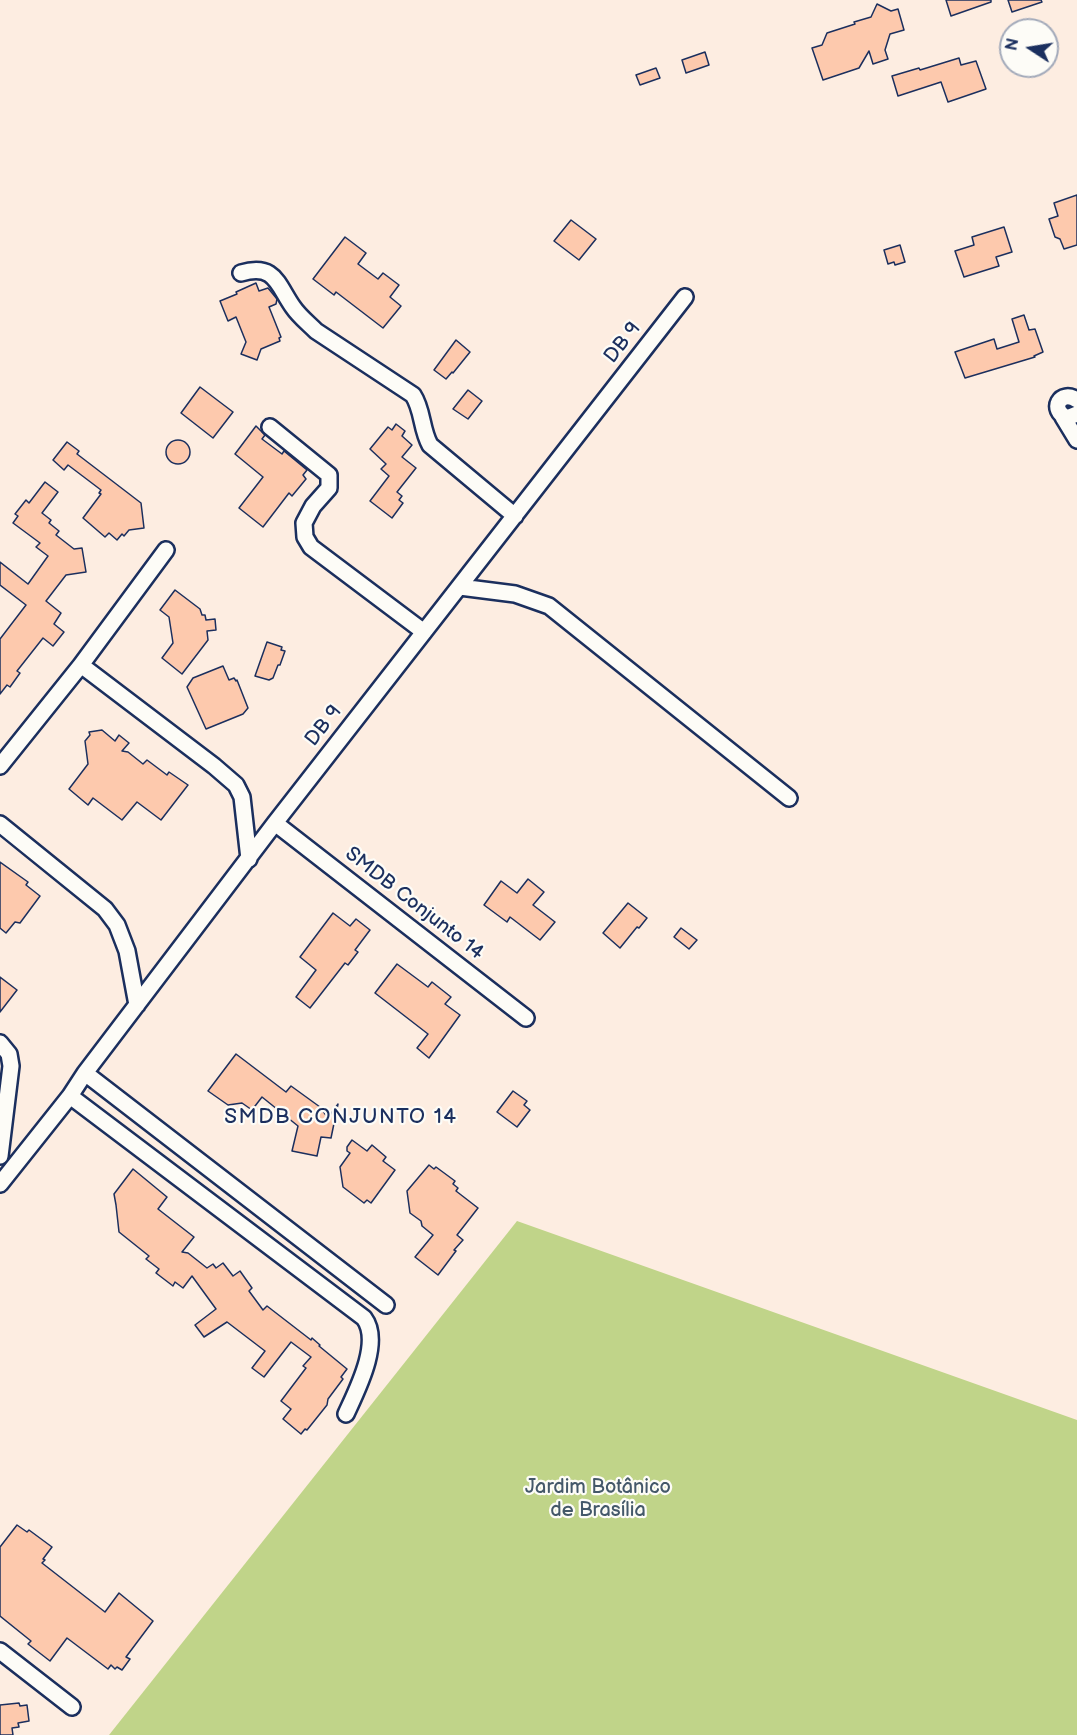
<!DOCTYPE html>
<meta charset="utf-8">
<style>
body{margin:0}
#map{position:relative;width:1077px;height:1735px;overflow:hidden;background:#fdede1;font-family:"Balsamiq Sans",sans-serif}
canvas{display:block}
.north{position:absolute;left:999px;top:18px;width:60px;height:60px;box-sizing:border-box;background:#fdfcf7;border:2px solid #a3aaba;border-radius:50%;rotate:282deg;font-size:16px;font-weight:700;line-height:24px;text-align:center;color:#1b2f5e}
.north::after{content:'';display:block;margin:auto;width:21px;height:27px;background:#1b2f5e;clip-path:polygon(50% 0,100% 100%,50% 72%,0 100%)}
</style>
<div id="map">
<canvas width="1077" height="1735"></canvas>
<div class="north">N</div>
</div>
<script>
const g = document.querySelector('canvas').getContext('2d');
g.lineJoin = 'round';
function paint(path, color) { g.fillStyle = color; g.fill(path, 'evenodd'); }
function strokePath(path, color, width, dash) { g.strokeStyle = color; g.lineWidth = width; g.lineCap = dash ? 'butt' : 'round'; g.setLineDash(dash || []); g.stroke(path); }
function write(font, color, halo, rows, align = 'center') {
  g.font = font + ' "Balsamiq Sans",sans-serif'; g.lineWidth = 4.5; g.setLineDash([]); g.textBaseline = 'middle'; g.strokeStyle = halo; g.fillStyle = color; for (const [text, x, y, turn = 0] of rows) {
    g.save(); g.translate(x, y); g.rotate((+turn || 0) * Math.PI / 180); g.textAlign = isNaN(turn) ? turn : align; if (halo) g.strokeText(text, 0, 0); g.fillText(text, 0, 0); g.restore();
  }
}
const green = new Path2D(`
 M517,1221l560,199v315h-968z`);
const building = new Path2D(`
 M946,0h45v2l-40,14z
 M1008,0h33l1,2 -30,10z
 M877,4l14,7 7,-2 6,21 -14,4 -5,16 3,9 -15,5 -4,-13 -10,17 -36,12 -11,-32 10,-3 5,-12 28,-9 -1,-2 17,-5z
 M705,52l4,13 -23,8 -4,-13z
 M959,58l2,7 15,-4 10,28 -38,13 -7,-20 -43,14 -6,-20 27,-8 1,2z
 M656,68l4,10 -20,7 -4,-10z
 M1077,195v50l-13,4 -4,-10 -5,-2 -6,-18 9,-3 -4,-13z
 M571,220l25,19 -17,21 -25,-19z
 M1004,227l8,25 -16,5 3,9 -35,11 -9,-26 19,-6 -2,-8z
 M345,237l21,16 -8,11 20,15 5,-6 16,12 -9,12 11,9 -18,22 -47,-36 -2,3 -21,-16z
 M900,245l5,17 -10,3 -1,-3 -6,2 -4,-14z
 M256,283l3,8 9,-3 9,11 -1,5 -7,3 12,30 -2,1 1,3 -19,8 -4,11 -16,-6 5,-12 -10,-25 -8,4 -8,-20 17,-7 -1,-2z
 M1024,315l5,15 6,-1 8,23 -9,4 1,1 -70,21 -10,-26 39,-13 3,10 22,-7 -7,-23z
 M456,340l14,12 -17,21 -1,-1 -6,7 -12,-9z
 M200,387l33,25 -20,26 -32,-25z
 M468,390l14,11 -14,18 -15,-10z
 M396,424l9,7 -3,5 10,9 -10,12 14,11 -19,24 5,4 -3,4 4,3 -11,15 -22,-17 19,-25 -8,-7 5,-5 -16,-15 18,-22 4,3z
 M256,426l9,9 -3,4 20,15 2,-3 23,19 -4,5 3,4 -14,17 -3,-3 -26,34 -24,-19 24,-31 -28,-23z
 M166 452a12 12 0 1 1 24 0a12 12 0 1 1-24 0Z
 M67,442l12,9 -2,3 64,49 3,25 -15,2 -5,6 -2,-2 -5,6 -8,-7 -4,4 -22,-19 18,-24 -2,-1 2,-3 -33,-25 -4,5 -11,-10z
 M45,482l13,10 -16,21 9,7 -2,3 10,8 -3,4 18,14 8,-1 4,24 -20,3 -20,26 15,12 -7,11 10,8 -11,14 -10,-8 -26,33 3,2 -10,14 -3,-2 -7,9v-55l26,-34 -26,-20v-23l28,22 20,-28 -12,-9 4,-4 -27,-20 5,-7 -3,-2 11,-14 3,3z
 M175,590l25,19 2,6h3l1,5 9,-1 1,11 -9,1 1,9 -26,34 -20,-16 11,-15 -4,-26 -9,-7z
 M267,642l15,5 -1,3 4,1 -5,14h-2l-5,13 -4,2 -14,-4z
 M223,666l6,14 5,-2 2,3 1,-1 11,28 -5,6 -37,15 -19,-42 6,-9z
 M102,730l13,11 4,-6 10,8 -7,8 6,1 15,12 4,-4 20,15 2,-3 19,13 -27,35 -24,-18 -15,18 -29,-22 -5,7 -19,-16 19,-25 -3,-23 5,-6 -1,-3z
 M0,862l28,20 -2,3 14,11 -20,27 -5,-1 -9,11 -6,-5z
 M528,879l16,13 -11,13 22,17 -15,18 -30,-23 -3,5 -23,-17 17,-24 16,12z
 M628,903l19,15 -8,10 -2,-1 -17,21 -17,-15z
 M333,913l17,13 6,-7 14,11 -15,20 3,2 -10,13 -3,-2 -35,45 -14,-11 20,-27 -16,-13z
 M681,928l16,12 -8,9 -15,-12z
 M397,964l31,23 4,-5 19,15 -6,7 15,11 -31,43 -12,-10 11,-14 -53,-41z
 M0,977l17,13 -17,22z
 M236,1054l50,38 5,-6 29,21 8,11 10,-14 -7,34 -10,-1 -4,19 -25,-5 6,-25 -36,-29 -10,13 -10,-7 -14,2 -20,-14z
 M513,1091l14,10 -3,4 6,5 -13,17 -20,-15z
 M352,1140l15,11 5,-6 14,12 -3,4 12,9 -24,33 -4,-3 -3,3 -21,-16 -3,-20 10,-14 -3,-2v-4z
 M429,1165l5,4 2,-2 19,14 -2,3 5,4 -2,3 22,17 -21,27 6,5 -9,10 2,1 -18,24 -23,-18 18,-22 -11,-9 -1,-5 -11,-8 -3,-22z
 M133,1169l34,28 -9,12 36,28 -12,15 6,1 19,15 6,-4 3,4 7,-5 10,13 7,-5 12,17 -3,3 14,19 4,-4 44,34 1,-2 8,7 -1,1 28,23 -6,8 2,2 -15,20 -1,6 -20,25 -2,-1 -4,5 -18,-15 8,-10 -10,-8 25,-33 -3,-2 8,-9 -20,-15 -27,35 -12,-9 13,-17 -38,-29 -23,15 -9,-12 21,-16 -24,-33 -9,12 -8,-6 -2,4 -17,-13 3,-4 -13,-10 3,-3 -30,-24 -3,-27 -2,-11z
 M17,1525l10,7 2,-2 23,17 -9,12 2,1 -3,3 63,49 14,-19 34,28 -27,36 4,2 -8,11 -5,-3 -2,2 -4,-4 -3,4 -41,-31 -17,23 -22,-17 3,-3 -31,-25v-69z
 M19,1703l1,3 7,-1 2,16 -11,2 1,4 -7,1 1,7h-13v-30z`);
const minor = new Path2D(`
 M241,273c34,-10 36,11 52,34 6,9 15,16 23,24l97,64c10,15 8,34 17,50l85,71
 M1077,400c-17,-11 -28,10 -10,18l10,-4
 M1063,417l14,23
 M270,427l59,48v13l-16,18 -9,17 1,14 6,10 113,85
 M460,587l55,7 34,12 240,192
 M81,665l85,-115
 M0,766l81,-101 133,101 22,19 6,12 7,62
 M275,823l251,195
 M0,824l105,85 12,16 10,26 10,54
 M0,1043l9,11 2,12 -11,90
 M85,1073l301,232
 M70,1096l294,222c18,24 -7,72 -18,96
 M0,1184l70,-88 15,-23 190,-250 410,-526
 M0,1651l72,56`);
const streetNames = [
 ["DB 9",623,343,-52],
 ["DB 9",324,726,-52],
 ["SMDB Conjunto 14",414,904,38]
];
const parkNames = [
 ["Jardim Botânico",598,1488],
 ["de Brasília",598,1511]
];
const neighbourhoodNames = [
 ["SMDB CONJUNTO 14",341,1118]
];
paint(green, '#c0d489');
paint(building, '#fdc9ad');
strokePath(building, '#1b2f5e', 1.5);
strokePath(minor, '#1b2f5e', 20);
strokePath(minor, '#fdfcf7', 15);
write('20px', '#1b2f5e', '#fdfcf7', streetNames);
write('20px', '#445869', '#fdfcf7', parkNames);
g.letterSpacing = '1.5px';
write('21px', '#1b2f5e', '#fdfcf7', neighbourhoodNames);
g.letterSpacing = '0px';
</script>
